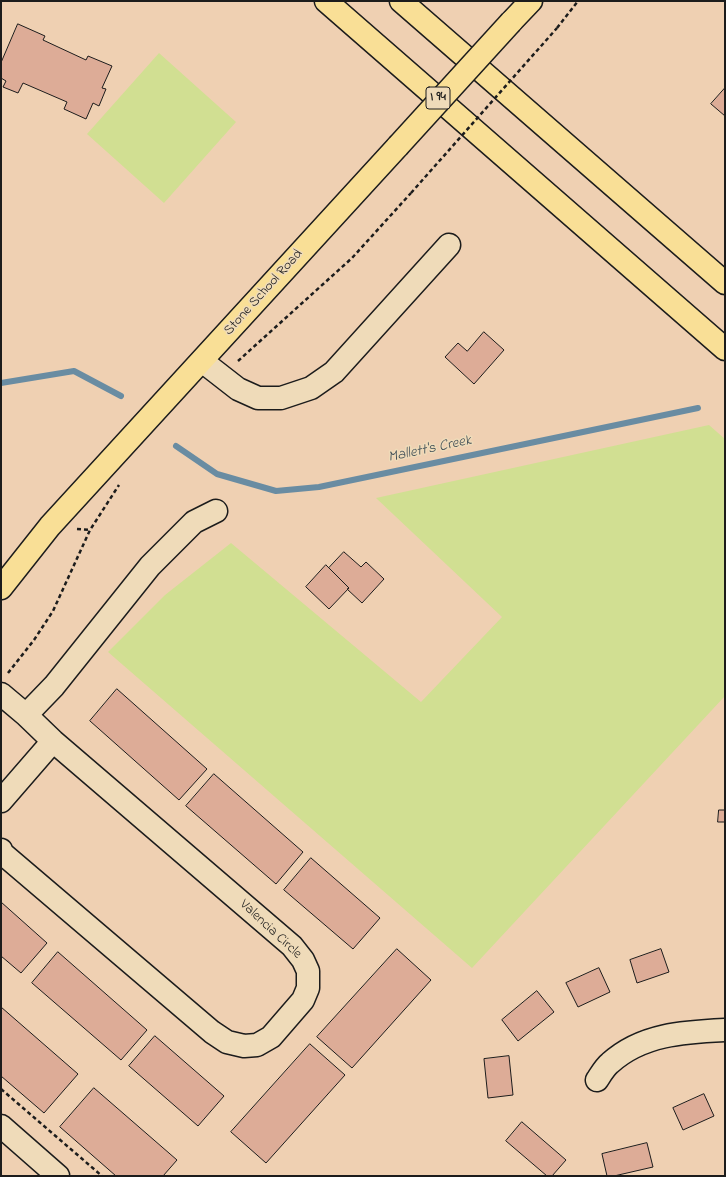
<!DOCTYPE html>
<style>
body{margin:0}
#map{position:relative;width:726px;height:1177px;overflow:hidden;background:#efd0b2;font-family:"Indie Flower",sans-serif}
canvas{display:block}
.frame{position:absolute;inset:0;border:2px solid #1c1c1c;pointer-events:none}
</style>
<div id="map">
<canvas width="726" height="1177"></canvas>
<div class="frame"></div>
</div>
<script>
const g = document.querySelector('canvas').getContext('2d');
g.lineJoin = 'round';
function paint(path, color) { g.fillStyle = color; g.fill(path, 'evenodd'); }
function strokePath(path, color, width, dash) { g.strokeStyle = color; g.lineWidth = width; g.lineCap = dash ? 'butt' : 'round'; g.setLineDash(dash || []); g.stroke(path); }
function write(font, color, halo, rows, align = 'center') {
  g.font = font + ' "Indie Flower",sans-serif'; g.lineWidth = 3; g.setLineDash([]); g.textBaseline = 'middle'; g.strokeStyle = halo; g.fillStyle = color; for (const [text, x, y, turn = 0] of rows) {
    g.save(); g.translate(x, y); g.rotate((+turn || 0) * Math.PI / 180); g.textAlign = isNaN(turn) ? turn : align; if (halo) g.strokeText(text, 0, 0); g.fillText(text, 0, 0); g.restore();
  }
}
const green = new Path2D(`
 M159,53l77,69 -72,81 -77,-69z
 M709,425l16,14v257l-253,272 -364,-316 57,-57 66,-52 190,159 81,-85 -126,-119z`);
const stream = new Path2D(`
 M1,383l73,-12 47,25
 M176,446l41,28 59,17 43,-4 379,-79`);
const building = new Path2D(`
 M18,24l27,12 -2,4 43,20 2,-4 24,10 -10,22 4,1 -7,17 -6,-3 -7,16 -22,-10 3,-7 -44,-19 -5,10 -15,-6 3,-6 -5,-3v-15z
 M725,88v28l-14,-12z
 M484,332l20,18 -30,34 -29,-27 13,-14 9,8z
 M344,552l17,15 5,-5 18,17 -22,24 -15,-14 2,-1 -20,-20z
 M326,565l23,23 -20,21 -23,-22z
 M117,689l90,80 -28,31 -89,-79z
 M214,774l89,78 -27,32 -90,-78z
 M719,810h6v12h-7z
 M311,858l69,60 -27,31 -69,-59z
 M1,902l46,41 -26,30 -20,-17z
 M397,949l34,31 -79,88 -35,-31z
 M661,949l8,23 -32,11 -7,-23z
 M58,952l89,78 -26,30 -89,-77z
 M599,968l11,24 -32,15 -12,-24z
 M537,991l17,21 -36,29 -16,-21z
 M1,1007l77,67 -34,39 -43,-37z
 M155,1036l69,60 -26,30 -69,-60z
 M310,1044l35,31 -79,88 -35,-31z
 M509,1056l4,39 -25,3 -4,-39z
 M94,1088l83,72 -14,16h-47l-56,-49z
 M704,1094l10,22 -31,14 -10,-22z
 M522,1122l44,38 -14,16h-5l-41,-35z
 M647,1143l6,24 -39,9h-7l-5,-22z`);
const path = new Path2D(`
 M557,28l21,-27
 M238,361l114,-103 59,-65
 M77,529l13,1
 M8,673l26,-33 19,-29 37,-81 29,-45
 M1,1089l101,87`);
const minor = new Path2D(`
 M202,361l36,28 20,9h23l30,-10 23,-16 115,-127
 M1,694l25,21 27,26 239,205 11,14 5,11v17l-5,12 -32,37 -14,8 -13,1 -17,-4 -15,-10 -210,-179 -1,-3
 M26,715l28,-29 96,-120 44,-44 22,-11
 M1,801l52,-60
 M597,1080c4,-6 8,-13 13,-17 32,-29 74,-31 115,-33
 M1,1126l57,50`);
const major = new Path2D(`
 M511,22l20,-21
 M1,588l49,-62 348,-380`);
const highway = new Path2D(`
 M326,1l399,348
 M401,1l324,282`);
const pathBridge = new Path2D(`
 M411,193l146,-165`);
const majorBridge = new Path2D(`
 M398,146l113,-124`);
const shields = [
 [438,98,24]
];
const shieldNames = [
 ["I 94",438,98]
];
const streetNames = [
 ["Stone School Road",264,293,-48],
 ["Valencia Circle",270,930,43]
];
const waterNames = [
 ["Mallett's Creek",430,450,-12]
];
paint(green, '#d1df92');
strokePath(stream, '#698ca2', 6);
paint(building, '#ddac97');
strokePath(building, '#1c1c1c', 1);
strokePath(minor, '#1c1c1c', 25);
strokePath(major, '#1c1c1c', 25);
strokePath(highway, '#1c1c1c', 25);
strokePath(path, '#1c1c1c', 2.5, [4, 3]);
strokePath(minor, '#efdbb9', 22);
strokePath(major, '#f9df96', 22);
strokePath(highway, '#f9df96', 22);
strokePath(majorBridge, '#1c1c1c', 25, []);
strokePath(pathBridge, '#1c1c1c', 2.5, [4, 3]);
strokePath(majorBridge, '#f9df96', 22);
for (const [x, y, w] of shields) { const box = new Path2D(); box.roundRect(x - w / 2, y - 11, w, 22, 3); g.fillStyle = '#efdbb9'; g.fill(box); strokePath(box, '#1c1c1c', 1); }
write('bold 13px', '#1c1c1c', null, shieldNames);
write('14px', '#1c1c1c', '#efdbb9', streetNames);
write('italic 15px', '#3c4b54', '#efdbb9', waterNames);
</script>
